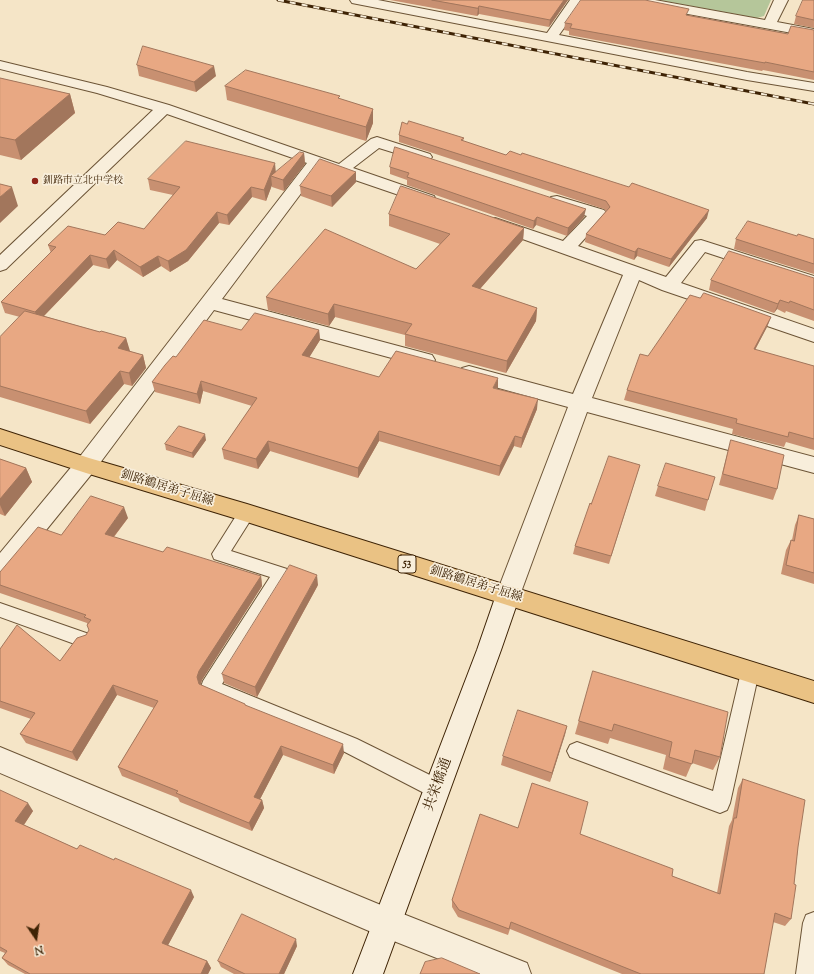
<!DOCTYPE html>
<meta charset="utf-8">
<style>
body{margin:0}
#map{position:relative;width:814px;height:974px;overflow:hidden;background:#f5e5c7;font-family:"Sorts Mill Goudy",serif}
canvas{display:block}
.north{position:absolute;left:16px;top:918px;width:40px;height:40px;-webkit-text-stroke:3px #f8eedb;paint-order:stroke;rotate:167deg;font-size:11px;font-weight:700;line-height:16px;text-align:center;color:#3e2305}
.north::after{content:'';display:block;margin:auto;width:14px;height:18px;background:#3e2305;clip-path:polygon(50% 0,100% 100%,50% 72%,0 100%)}
</style>
<div id="map">
<canvas width="814" height="974"></canvas>
<div class="north">N</div>
</div>
<script>
const g = document.querySelector('canvas').getContext('2d');
g.lineJoin = 'round';
function paint(path, color) { g.fillStyle = color; g.fill(path, 'evenodd'); }
function strokePath(path, color, width, dash) { g.strokeStyle = color; g.lineWidth = width; g.lineCap = dash ? 'butt' : 'round'; g.setLineDash(dash || []); g.stroke(path); }
function write(font, color, halo, rows, align = 'center') {
  g.font = font + ' "Sorts Mill Goudy","Noto Serif JP",serif'; g.lineWidth = 3.5; g.setLineDash([]); g.textBaseline = 'middle'; g.strokeStyle = halo; g.fillStyle = color; for (const [text, x, y, turn = 0] of rows) {
    g.save(); g.translate(x, y); g.rotate((+turn || 0) * Math.PI / 180); g.textAlign = isNaN(turn) ? turn : align; if (halo) g.strokeText(text, 0, 0); g.fillText(text, 0, 0); g.restore();
  }
}
const green = new Path2D(`
 M659,0h112l-7,16 -7,2z`);
const lane = new Path2D(`
 M247,507l6,1 2,5 -24,38 56,18 3,5 -68,110 135,55 87,43 3,7 -3,7 -7,3 -7,-3 -87,-45 -140,-58 -2,-6 2,-6 67,-104 -56,-18 -2,-5 29,-46z
 M0,603l89,31 3,5 -3,5 -6,3 -83,-30z
 M750,664l7,2 2,6 -29,131 -3,7 -7,3 -150,-56 -3,-6 3,-6 7,-3 136,49 28,-119 2,-6z
 M814,912v62h-18l7,-51 3,-8z`);
const street = new Path2D(`
 M350,0h28l169,33 23,-33h14l-25,35 188,37 67,11v8l-67,-11 -390,-76 -5,-1z
 M626,0h29l110,20 9,-20h14l-11,22 37,7v8l-181,-33 -5,-1z
 M0,61l107,26 62,18 170,59 32,-25 6,-2 53,17 2,3 -2,3 -6,2 -45,-14 -26,20 81,28 2,4 -2,4 -6,1 -108,-37 -98,131 210,56 3,5 -3,5 -7,2 -211,-57 -120,161 -86,106 -8,3v-27l78,-94 229,-296 -140,-49 -161,155 -6,2v-16l153,-145 -56,-17 -97,-24z
 M557,196l47,14 3,4 -29,32 88,31 29,-36 6,-1 113,36v12l-109,-36 -24,31 133,46v13l-152,-52 -23,-10 -47,118 222,59v16l-227,-61 -67,183 -4,7 -8,3 -8,-3 -4,-7 72,-188 -106,-29 -3,-5 3,-5 7,-2 104,28 50,-119 -134,-48 -3,-4 3,-4 6,-1 68,23 24,-25 -36,-11 -2,-4 2,-4z
 M0,747l388,161 139,55 4,11h-54l-101,-40 -376,-161z`);
const secondary = new Path2D(`
 M508,585l8,3 4,7 -19,55 -118,324h-30l124,-324 19,-55 4,-7z`);
const primary = new Path2D(`
 M0,429l89,29 158,46 567,177v22l-567,-181 -161,-49 -86,-28z`);
const rail = new Path2D(`
 M278,0l536,104`);
const wall = new Path2D(`
 M390,0h178l-19,27 -70,-13 -2,2z
 M814,0v28l-20,-4 2,-8z
 M688,15l100,19 26,-4v50l-51,-10 -1,1 -193,-36v-4l-5,-1 1,-7z
 M137,65l79,11 -20,16 -57,-16z
 M0,78l70,16 5,19 -54,47 -21,-5z
 M225,86l115,13 33,10v14l-7,18 -139,-41z
 M399,135l65,3 -1,3 43,14 201,63 -38,49 -32,-11 -3,4 -49,-18 1,-8 20,-23 -2,-2 -205,-67z
 M304,153l1,11 -21,27 -12,-4v-2l-6,16 -14,-4 -23,28 -10,-2 -31,38 -18,11 -9,-6 -18,11 -26,-17 -8,9 -16,-4 -49,51 56,16 26,6 3,13 14,4 3,13 -14,18 -8,-2 -34,40 -90,-27v-60l20,-20 -15,-4 -4,-11 50,-49 -3,-8 96,-16 29,-34 -23,-5 -2,-11 128,-7z
 M390,167l194,50 -17,19 -31,-11 -3,4 -126,-44v-5l-17,-6z
 M356,172v10l-24,25 -31,-11 -1,-10z
 M389,214l135,14 -1,12 -43,49 57,19 -1,13 -30,52 -101,-27v-11l-70,-18 -6,9 -61,-16 -2,-13 150,-28 24,-25 -51,-18z
 M797,236l17,3v35l-80,-25 2,-10z
 M814,278v43l-28,-10 -1,2 -8,-4 -3,4 -65,-23 2,-10z
 M700,298l71,19 -4,10 -12,23 59,16v84l-28,-8 -2,5 -52,-13 1,-5 -109,-29 3,-10 21,-34z
 M241,330h78l1,10 -11,17 70,20 118,12 40,20 -16,39 -7,-2 -15,30 -120,-35 -21,37 -88,-27 -12,18 -34,-10 -2,-10 30,-43 -49,-15 -3,13 -45,-12 -3,-10 24,-25z
 M206,440l-13,18 -27,-8 -1,-6z
 M731,440l46,49 -4,11 -54,-15 9,-34z
 M0,459l26,9 6,14 -27,34 -5,-2z
 M640,465l-31,99 -36,-10 2,-8 16,-42z
 M658,486l50,14 -3,11 -50,-15z
 M799,515l15,4v-1v66l-33,-10 5,-24 5,-10h1l3,-15z
 M128,518l-14,19 49,15 98,24 1,10 -60,94 -2,5 46,21 98,47 -10,21 -51,-19 -23,44 2,1 2,8 -12,23 -72,-29 -2,-4 -56,-22 -4,-9 36,-59 -37,-13 -40,66 -51,-18 -6,-9 11,-15 -31,-11v-59l60,12 26,-26 3,-5 -2,-7 -87,-30v-21l61,-37z
 M318,585l-61,112 -33,-14 -2,-9z
 M593,671l127,86 -7,13 -21,-7 -6,14 -23,-8 3,-14 -56,-17 -2,6 -33,-10z
 M567,726l-17,56 -49,-17 2,-9z
 M743,779l55,68 -4,37 -3,35 -6,7 -12,-4 -9,52h-142l-112,-45 -2,6 -50,-18 -6,-10v-7l66,-72 62,6 92,42 45,17 12,-67 3,-6 6,-32z
 M0,790l33,21 -9,14 53,24 117,48 -26,48 39,16 4,7 -3,6h-183l-17,-9 -6,-7 3,-5 -5,-2z
 M297,946l-13,28h-50l-13,-7 -3,-6z`);
const shadedWall = new Path2D(`
 M564,0h4l-19,27 1,-7z
 M479,6v8l-2,2 1,-8z
 M214,66l2,10 -20,16 -2,-10z
 M70,94l5,19 -54,47 -6,-20z
 M373,109v14l-7,18v-14z
 M304,153l1,11 -21,27 -1,-11z
 M275,163l1,11 -5,2 1,9 -6,16 -2,-11z
 M356,172v10l-24,25 -1,-11z
 M12,187l6,19 -18,17v-26z
 M251,187l1,10 -23,28 -2,-10z
 M586,209l-2,8 -17,19 1,-8z
 M709,210l-2,8 -38,49 2,-8z
 M217,212l2,11 -31,38 -18,11 -2,-11z
 M537,217l-1,8 -3,4 1,-8z
 M524,228l-1,12 -52,59 1,-13z
 M638,248l-1,8 -3,4 1,-8z
 M114,250l3,10 -8,9 -3,-10z
 M90,255l3,10 -55,57 -3,-10z
 M158,256l3,10 -18,11 -3,-10z
 M780,300l-3,9 -3,4 4,-9z
 M334,304l1,13 -6,9 -1,-12z
 M537,308l-1,13 -30,52 1,-12z
 M771,317l-4,10 -17,32 4,-10z
 M319,330l1,10 -16,26 -2,-11z
 M126,338l4,13 -8,10 -4,-13z
 M143,355l3,13 -14,18 -3,-13z
 M120,371l4,13 -34,40 -4,-13z
 M498,378v10h-5z
 M201,381l2,10 -3,13 -3,-10z
 M538,399l-1,10 -16,39 1,-10z
 M379,431v10l-21,37v-10z
 M205,434l1,6 -13,18 -1,-5z
 M515,436l-1,10 -15,30 1,-10z
 M268,441l2,10 -12,18 -2,-10z
 M26,468l6,14 -27,34 -5,-11v-6z
 M124,507l4,11 -20,26 -3,-10z
 M317,575l1,10 -61,112 -2,-10z
 M261,576l1,10 -60,94 -2,7 -3,-10 2,-6z
 M113,685l4,10 -40,66 -5,-9z
 M567,726l-2,9 -15,47 2,-9z
 M343,744l1,9 -10,21 -1,-9z
 M281,746l2,9 -26,50 -3,-8z
 M262,800l2,8 -12,23 -3,-8z
 M28,803l5,8 -12,18 -6,-8z
 M191,890l3,7 -28,52 -4,-6z
 M296,939l1,7 -13,28h-5z
 M207,961l4,7 -3,6h-7z`);
const building = new Path2D(`
 M432,0h132l-14,20 -71,-14 -1,2z
 M581,0h64l44,9 -3,6 102,19 3,-8 23,4v42l-49,-10v1l-195,-35 2,-4 -7,-1z
 M803,0h11v20l-18,-4z
 M143,46l71,20 -20,16 -57,-17z
 M246,70l94,26 -2,2 35,11 -7,18 -141,-41z
 M0,78l70,16 -55,46 -15,-3z
 M409,121l55,17 -3,2 45,15 4,-4 11,4 1,-2 107,34 3,-4 77,27 -38,49 -33,-11 -3,4 -49,-18 24,-27 -4,-6 -207,-66 3,-13 5,2z
 M186,141l89,22 -11,27 -13,-3 -24,28 -10,-3 -31,38 -18,11 -10,-5 -18,11 -26,-17 -8,9 -16,-4 -55,57 -34,-10 55,-55 -8,-2 20,-19 37,9 13,-13 26,7 36,-42 -32,-8z
 M395,147l191,62 -18,19 -31,-11 -3,4 -127,-44 2,-4 -19,-6z
 M300,152l4,1 -21,27 -12,-4z
 M320,159l36,13 -25,24 -31,-10z
 M0,184l12,3 -12,10z
 M401,186l123,42 -52,58 65,22 -30,53 -102,-27 7,-10 -78,-20 -6,10 -62,-17 59,-68 91,40 34,-35 -61,-20z
 M748,221l49,15 1,-2 16,5v25l-78,-25z
 M729,251l85,27v32l-24,-9 -1,2 -9,-3 -2,4 -67,-24z
 M704,293l67,24 -17,32 60,17v73l-25,-7 -1,5 -52,-14 1,-4 -110,-29 13,-36 8,2 42,-61 10,3z
 M25,311l75,21 1,-1 25,7 -8,10 25,7 -14,18 -9,-2 -34,40 -86,-25v-49z
 M255,313l64,17 -17,25 77,22 17,-26 102,27 -5,10 45,11 -16,39 -7,-2 -15,30 -121,-35 -21,37 -90,-27 -12,18 -34,-10 35,-51 -56,-17 -4,13 -45,-12 13,-17 8,-9 3,1 28,-37 37,10z
 M179,426l26,8 -13,19 -27,-9z
 M731,440l53,15 -7,34 -54,-15z
 M609,456l31,9 -29,91 -36,-10 15,-43 1,1z
 M0,459l26,9 -26,31z
 M666,463l49,14 -7,23 -50,-14z
 M91,496l33,11 -19,27 58,18 4,-5 94,29 -62,95 -2,6 2,7 46,20v1l98,39 -10,21 -52,-19 -27,51 8,3 -13,23 -73,-30 2,-2 -60,-24 40,-66 -45,-16 -41,67 -52,-18 15,-21 -35,-12v-52l17,-24 43,36 17,-23 9,-3 3,-5 -2,-5 4,-5 -7,-3 2,-2 -86,-30v-13l38,-45 23,8z
 M799,515l15,4v54l-28,-8 5,-25 3,1z
 M290,565l27,10 -62,112 -33,-13z
 M593,671l135,41 -8,45 -25,-7 -3,14 -23,-7 3,-15 -58,-18 -2,7 -33,-10z
 M518,710l49,16 -15,47 -49,-17z
 M743,779l62,21 -7,47 -4,37 2,1 -5,34 -16,-6 -11,61h-123l-130,-52 -2,7 -50,-19 -7,-10 28,-86 38,14 14,-45 56,19 -8,32 93,35 -1,7 48,18 14,-76h2z
 M0,790l28,13 -13,18 62,28 3,-4 34,15 1,-2 76,32 -29,53 45,18 -6,13h-171l-28,-16 5,-7 -7,-4z
 M242,914l54,25 -17,35h-34l-27,-13z
 M442,958l38,16h-60l5,-12z`);
const markers = [
 [35,181,4,"#8f2418"]
];
const farPoinames = [
 ["釧路市立北中学校",43,181]
];
const shields = [
 [407,564,18]
];
const shieldNames = [
 ["53",407,564]
];
const streetNames = [
 ["釧路鶴居弟子屈線",167,489,17],
 ["釧路鶴居弟子屈線",476,585,17]
];
const nearStreetnames = [
 ["共栄橋通",439,785,-70]
];
paint(green, '#b5c69a');
strokePath(lane, '#6c5436', 2);
strokePath(street, '#6c5436', 2);
strokePath(secondary, '#3e2305', 2);
strokePath(primary, '#3e2305', 2);
paint(lane, '#f8eedb');
paint(street, '#f8eedb');
paint(secondary, '#f8eedb');
paint(primary, '#eac284');
strokePath(rail, '#3e2305', 3);
strokePath(rail, '#f8eedb', 2, [6]);
paint(wall, '#c89071');
paint(shadedWall, '#a2765c');
paint(building, '#e8a883');
strokePath(building, '#a2765c', 1);
for (const [x, y, r, color] of markers) { const dot = new Path2D(); dot.arc(x, y, r, 0, 2 * Math.PI); g.fillStyle = color; g.fill(dot); strokePath(dot, '#f8eedb', 1.5); }
write('10px', '#3e2305', '#f8eedb', farPoinames, 'left');
for (const [x, y, w] of shields) { const box = new Path2D(); box.roundRect(x - w / 2, y - 9, w, 18, 3); g.fillStyle = '#f8eedb'; g.fill(box); strokePath(box, '#3e2305', 1); }
write('bold 11px', '#3e2305', null, shieldNames);
write('12px', '#3e2305', '#f8eedb', streetNames);
write('14px', '#3e2305', '#f8eedb', nearStreetnames);
</script>
